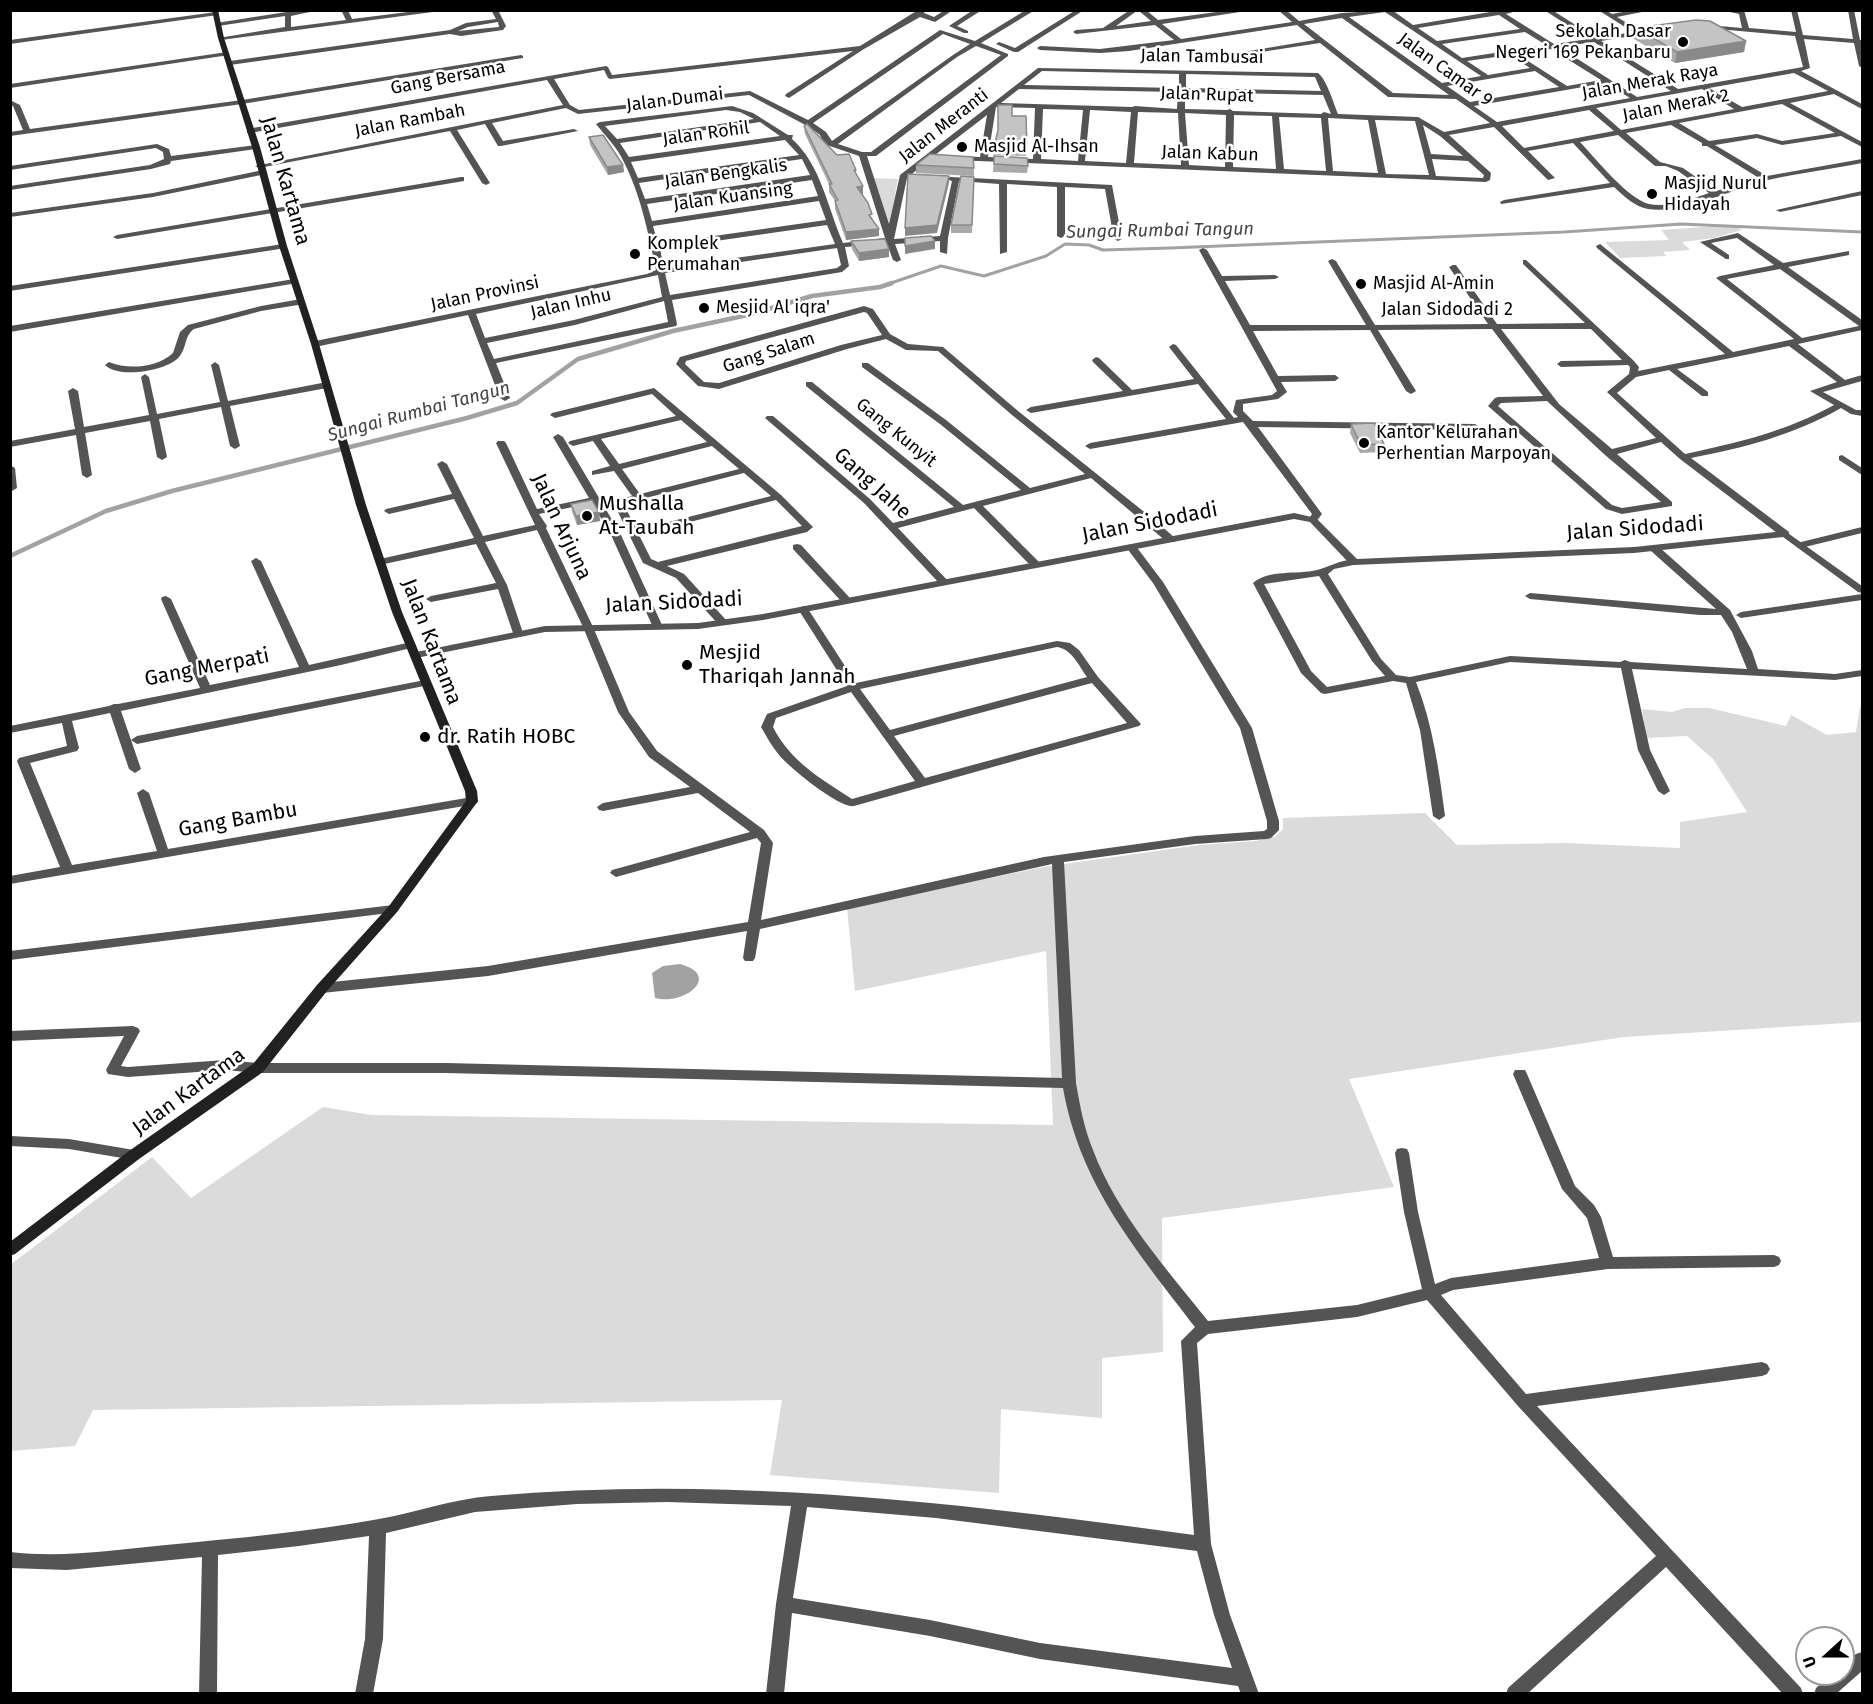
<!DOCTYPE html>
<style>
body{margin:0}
#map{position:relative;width:1873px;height:1704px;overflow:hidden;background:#fff;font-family:"Fira Sans",sans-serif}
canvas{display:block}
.frame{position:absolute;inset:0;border:12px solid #000;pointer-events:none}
.north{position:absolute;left:1795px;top:1626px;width:60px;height:60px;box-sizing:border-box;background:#fff;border:2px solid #999;border-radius:50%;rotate:249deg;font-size:16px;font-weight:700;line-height:24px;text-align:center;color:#000}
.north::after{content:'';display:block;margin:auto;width:21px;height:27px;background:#000;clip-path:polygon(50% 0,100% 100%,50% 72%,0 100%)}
</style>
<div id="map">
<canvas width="1873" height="1704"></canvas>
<div class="frame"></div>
<div class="north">U</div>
</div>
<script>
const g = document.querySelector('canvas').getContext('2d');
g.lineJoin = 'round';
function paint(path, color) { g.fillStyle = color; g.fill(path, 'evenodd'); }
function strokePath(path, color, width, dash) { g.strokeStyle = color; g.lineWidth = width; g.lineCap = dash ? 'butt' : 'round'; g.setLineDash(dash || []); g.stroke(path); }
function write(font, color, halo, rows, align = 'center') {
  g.font = font + ' "Fira Sans",sans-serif'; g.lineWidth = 5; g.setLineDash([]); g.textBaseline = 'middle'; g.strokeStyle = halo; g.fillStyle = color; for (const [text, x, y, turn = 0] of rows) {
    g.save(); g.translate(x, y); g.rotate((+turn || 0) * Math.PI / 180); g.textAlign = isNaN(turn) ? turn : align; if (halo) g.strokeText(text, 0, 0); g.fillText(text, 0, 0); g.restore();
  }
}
const green = new Path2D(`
 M872,178l26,1 -10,51z
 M1732,225l10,5 -28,8 -32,4 8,8 -27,2 3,4 -46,2 -15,-16 64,-2 -8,-10z
 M1862,706v316l-238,15 -275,42 45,108 -232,31 1,134 -61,6v60l-101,-9 -2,84 -229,-18 12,-75 -689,10 -18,36 -65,5v-186l142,-108 39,41 132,-91 48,8 682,10 -7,-174 -191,40 -8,-83 196,-41 156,-22 57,-4 20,-5 7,-7v-11l142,-5 32,32 110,-2 113,5v-26l67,-10 -34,-53 -26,-23 -40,2 -5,-29 30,3 13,-4h24l77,18 5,-11 36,20 29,-3 4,-25z`);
const water = new Path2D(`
 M680,964c43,12 3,42 -25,34l-3,-25 11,-7z`);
const streamFar1 = new Path2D(`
 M888,284l53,-18 43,10 62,-20 19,-12 24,1 14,5 67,-2 394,-16 117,-8 181,8`);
const stream = new Path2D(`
 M10,556l96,-45 66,-20 295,-73 50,-15 61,-44 95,-28 75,-16 64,-19 68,-9 12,-4`);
const minor = new Path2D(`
 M299,10h20l-28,6v11l55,-7 -5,-10h7l4,9 72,-9h24l-227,30 -3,-2 67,-11v-11l-67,10 -2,-1v-2z
 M491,10h7l8,16 -3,4 -42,6 -11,-2 -220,31 -3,-2 3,-2 220,-31 16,-7 30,-4zM498,22l1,5 -41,4 10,-4z
 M918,10h7l-1,3 10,4 11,-7h8l-18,12 -15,-5 -56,32 -75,49 -4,-2 1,-2 67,-43 -243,28 -2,-1 -4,-8 -50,9 16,26 9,5 171,-19 58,29 132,-90 35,11 51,-31h9l-54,33 27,11v2l-132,100h-9l22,68 11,-49 138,-107 280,5c9,7 15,29 20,41l80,3 26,15 46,-9 -34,-24 -68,-2 -68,-54 -92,14 -3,-2 90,-15 -18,-15 -168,26 -29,2 -60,-3 -3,-2 3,-2 60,3 74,-9 -19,-15 -79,9 -3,-2 3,-2 27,-2 27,-18h8l-22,16 35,-5 -13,-11h8l12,10 73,-10h22l-91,14 19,15 111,-17 -14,-12h8l13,11 43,-8 50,-3 21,15 89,-15h18l-14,4 48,30 35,-5 -45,-29h8l44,28 37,-6 -35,-22h8l6,4 21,-4h19l-35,7 23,14 9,-1 3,2 -1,1 -50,8 77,48 125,-22 -8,-31 -89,-8 -1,-1 3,-2 34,3 -3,-14 -18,-4h23l5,18 47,4 -5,-22h6l6,25 50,4 -5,-29h6l6,30h2v28l-3,-2 -5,-23 -50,-4 6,29 -9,3 61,33v5l-28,-15 -44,9 72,39v5l-21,-11 -59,9 -25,-7 -42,7 52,31 95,-17v4c-31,6 -63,10 -94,17 -37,9 -82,34 -120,29 -13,-2 -24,-13 -34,-22l-113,17 -1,-2 4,-2 106,-17 -37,-40 -45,8 27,27 -7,2 -54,-53 -45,8 42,38 -1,7 -4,2 -556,-23 -23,19 -13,61 46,-3 12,-55 -6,-2 4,-2 162,8 10,54 -4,2 -4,-2 -9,-50 -40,-2v49l-4,2 -4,-2v-49l-50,-3v68l-7,2 -1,-70 -40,-3 -11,57 -1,16 -7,-2v-11l-45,3 6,16 -4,2 -4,-2 -6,-16 -42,3 4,19 -7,6 -170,28 5,24 -1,2 -180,37 14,35 -5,3 -5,-3 -32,-83 -153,32 -4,-3 4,-3 332,-67 9,-4c-8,-39 -17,-83 -37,-117 -7,-11 -15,-19 -23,-29l4,-2 132,-16 21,7 35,22h5l-1,4c29,26 35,67 51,104l42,-5 -26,-82 -35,-12 -4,-9 -9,-7 -62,-33 -171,19 -12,-6 -74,15 11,18 71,-12 4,2 -77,15h-3l-13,-22 -28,6 33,53 -4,2 -4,-2 -32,-52 -191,37 -4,-2 308,-61 -16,-25 -297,53h-3v-4l359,-63 2,1 4,8 248,-29zM1385,12l96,64 -39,7 -93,-66zM1499,15l21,14 -83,12 -19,-13zM1342,18l107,77 -56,-2 -89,-69zM1525,32l21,13 -84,13 -20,-14zM943,34l27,10 -17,11 -121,86 -6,-9 -13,-9zM1594,42l77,49 -34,6 -78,-50zM976,46l25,9 -130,97h-9l-24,-8 119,-87zM1551,49l50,31 -34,6 -50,-32zM1510,55l20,13 -42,7 -21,-14zM1042,71l137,3v14l-155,-3zM1535,71l24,16 -89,15 -23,-16zM1794,73l34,18 -86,16 -33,-19zM1186,74l129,3 6,14 -135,-3zM1606,83l24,15 -133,24 -23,-16zM1019,89l159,3 -1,17 -42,-3 -3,1 -131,-4zM1702,89l32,20 -113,21 -25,-22zM1185,92l138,3 8,19 -7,-2 -3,2 -88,-3 -3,-2 -3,1 -42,-1zM1782,104l53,29 -53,8 -25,-7 -48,7 -30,-18zM996,107l39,1 -2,51 -45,-2zM1043,109l40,1 -5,51 -37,-2zM726,110l14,2 14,7 -137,20 -12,-13zM1090,110l41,2 -5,51 -41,-2zM1589,110l25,21 -90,17 -22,-22zM1138,112l40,1 3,52 -47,-2zM1185,113l41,2 -1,52 -36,-2zM987,115l-7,42 -45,-2zM1234,115l38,1 4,53 -43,-2zM1279,117l42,1 5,53 -42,-2zM1328,118l40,2 10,53 -45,-2zM1375,120l40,1 14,54 -43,-1zM760,122l20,14 -151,21 -9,-14zM1423,125l17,11 23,20 -32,-2zM1671,125l31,18v3h5l52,32 -43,13 -33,-23 -23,-6 -34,-29zM1618,135l37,31h11l12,5 31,22c-18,6 -42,15 -60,11 -21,-5 -54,-46 -69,-62zM785,140l14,15 -161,23 -7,-16zM802,159l8,16 -165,24 -6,-16zM1432,159l36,2 16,14 -1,3 -47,-2zM812,180l6,16 -166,25 -5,-17zM819,201l7,19 -168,24 -5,-18zM827,225l8,19 -171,24 -4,-19zM837,248l4,17 -4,3 -167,27 -5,-22zM658,275l4,22 -88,23 -89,18 -9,-24zM664,301l4,21 -174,37 -7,-16 88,-18z
 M973,10h9l-25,16 11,5v2h-4l-15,-7z
 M1076,10h8l-66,42h-4l-18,-8 3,-2 16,6z
 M216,12l3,2 -1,1 -208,29v-4z
 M227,52l2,1v2l-219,33v-4z
 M521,55l2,1v2l-281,46 -232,32v-4l13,-2 -10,-24 -3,-1v-5l10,5 10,24 212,-29z
 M157,144l12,5 2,7 85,-11 4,2 -4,2 -85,12 -1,3 -19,5 -141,21v-4l140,-21 14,-6 -1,-7 -7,-4 -146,22v-4z
 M263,170l4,2 -1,2 -113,23 -143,20v-4l143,-20z
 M461,177h3v4l-347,58 -4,-2 4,-2z
 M1862,191v4l-82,17 -4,-2z
 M1738,233l45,30 66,-12v4l-61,12 74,53v10l-64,14 47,36 17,-5v6l-39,11 33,18h6v6l-11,-2 -10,-6c-47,27 -98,40 -150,50l98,74v4h-8l-101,-77 -19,-17 -44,12 55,48v4l-50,8 -16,-5 -118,-103 7,-8 3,-1 45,-1 -51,-67 -114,1 38,61 -5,3 -5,-3 -36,-61 -117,1 25,45 57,-1 4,3 -4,3 -54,1 6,10 -9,7 -35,5v7l10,10 222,3 5,3 -5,3 -217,-3 64,87 -6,8 -3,1 -5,-3 4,-6 -69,-92 -153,27 -5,-3 5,-3 136,-24 -28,-35 -167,29 -5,-3 5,-3 92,-16 -30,-29 -1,-2 4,-3 3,1 33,32 62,-11 -25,-32 4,-3 3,1 58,73 4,-1 -5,-5 3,-12 36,-5 5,-4 -78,-141 4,-2 4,2 15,26 53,-1 4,2 -4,2 -50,2 25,44h116l-38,-64 4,-2 4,2 39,64 113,-1 -39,-57 4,-2h3l41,59 88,-1 -62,-59v-4h3l107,100 6,7 -1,4 87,-17 -128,-106 -1,-2 4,-2 133,108 61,-13 -78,-61 4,-2 54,-11 -37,-27 -26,5 18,12v4h-3l-26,-17zM1780,269l79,57 -57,12 -75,-59zM1501,329h90l31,31 -61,1 -4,3 4,3 67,-2 2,2 -1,7 -22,18 49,46 -44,11 -53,-45zM1789,346l48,36 -27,9 24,14c-47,26 -97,38 -149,49l-68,-61 19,-16 33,-7 33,26h6v-4l-31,-23zM1547,401l58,54 56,47 -39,6 -10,-3 -114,-99 3,-3z
 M283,244h3v4l-276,43v-5z
 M294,279h3v4l-287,49v-6z
 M301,299l3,1v4l-43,7 -67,18c-10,7 -7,19 -15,28 -12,14 -61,22 -74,8l4,-3c19,8 48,6 64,-9l7,-21 8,-7 73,-19z
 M864,306l9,3 17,25 18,10 35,3 75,64 140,112 17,15v4h-8l-76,-64 -108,28 56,56v4h-8l-57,-58 -76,20 50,53 -1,2h-8l-75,-80 -99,-85 2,-2h6l97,83 23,24 61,-16 -148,-121v-4h6l151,123 58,-15 -81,-66 -78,-57v-4h6l78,57 84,68 55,-14 -73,-59 -74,-64 -32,-1 -20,-11 -39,10 -128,40 -21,-3 -22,-22 4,-7zM864,312l3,1 15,22 -41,10 -122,38 -15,-1 -19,-18 1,-3z
 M215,362l4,3 9,36 99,-19 4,3 -4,3 -97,18 10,40 -5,3 -5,-3 -9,-39 -62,12 8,38 -5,3 -5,-3 -7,-36 -65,12 7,42 -5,3 -5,-3 -6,-40 -66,12v-6l65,-12 -7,-38 5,-3 5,3 6,36 65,-12 -8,-38 4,-3 4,3 8,37 63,-12 -9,-37z
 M654,388l127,107 32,32 -6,5 -140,34 17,8 43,47 1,2 -1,2h-8l-43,-47 -33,-15 -28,-57 9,-8 8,-2 -18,-25 -22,4v-4l18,-5 -17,-25 -20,5 -5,-3 2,-2 106,-25 -24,-22 -97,24 -5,-3 2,-2zM681,420l26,22 -88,22 -18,-25zM712,446l27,23 -99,25 -18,-25zM744,473l27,23 -134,34 -12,-23 5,-5zM776,500l26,26 -144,36 -7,-3 -12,-24z
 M558,434l5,3 58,98 41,90 -1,2h-8l-1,-2 -41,-90 -19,-32 -53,11 8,12 -1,2 47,99 36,85 28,39 107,79 9,13 -12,77 283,-63 151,-21 69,-5 3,-2v-8l-27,-93 -87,-145 -27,-36 5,-3 4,1 28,37 89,146 27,93v9l-8,8 -4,1 -72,5 -131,18 12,221c4,23 8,45 17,67 24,64 73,118 115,171l149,-16 65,-16 -18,-77 -9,-59 2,-4 5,-1 5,1 2,4 9,59 17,72 16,-6 148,-20 -12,-40 -25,-29 -49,-115 2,-4h10l2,4 48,112 19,19 7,12 12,40 161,-2 5,2 2,4 -2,4 -5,2 -166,2 -155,21 -12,5 85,99 236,-32 5,2 3,5 -3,5 -5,2 -225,30 264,282 2,6h-20l-117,-127 -139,127h-21l2,-6 148,-132 -138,-150 -91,-106 -70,17 -149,17 -11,9 14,201 19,71 29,79h-18l-3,-8 -198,-27 -110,-23 -138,-23 -8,81h-18l10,-90 15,-98 -124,-4 -90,2 -102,8 -89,21 -3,106 -10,55h-18l10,-55 4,-103 -70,10 -81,9 -1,139h-18l3,-137 -135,13 -57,-2v-16c53,6 104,-2 156,-7 71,-7 143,-13 213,-26 38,-7 74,-20 112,-23 235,-21 470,7 703,39l-13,-194 14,-14c-58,-76 -115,-142 -132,-239l-617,-15h-188l-33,-3 -97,7 -20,-3 -2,-4 18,-34 -114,5v-10l123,-5 5,2 2,3 -19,35 7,1 97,-7 33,3h188l616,15 -10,-214 -292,65 -5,29 -2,3h-8l-2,-3 4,-27 -259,45 -166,17 -5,-2 -1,-3 1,-3 5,-2 166,-17 260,-44 13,-79 -4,-5 -141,39 -6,-4 2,-3 138,-38 -52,-39 -95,18 -4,-1 -2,-3 6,-4 87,-16 -41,-30 -31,-45 -35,-85 -46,-97 -52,12 22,43 16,48 -5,3 -5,-3 -15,-44 -67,13 -5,-3 5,-3 65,-13 -20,-39 -96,21 -5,-3 5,-3 94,-21 -20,-39 -65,15 -5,-3 2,-2 66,-15 -15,-30 5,-3 5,3 36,72 52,-11 -39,-82 2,-2h6l2,2 31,66 52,-11 -36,-61zM807,1507l129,11 261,33 17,64 18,53 -192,-25 -110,-23 -137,-22z
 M1842,455l20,13v7l-23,-15v-4z
 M10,465l5,3 2,20 -5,3z
 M1862,527v6l-61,15 -5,-3 1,-2z
 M797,544l4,1 48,52 1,2 -1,2h-8l-48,-52v-4z
 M1655,546l4,1 71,63 22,41 6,18 77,5 27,-4v6l-27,4 -203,-11 18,81 20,41 -6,4 -6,-4 -20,-41 -17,-82 -111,-6 -94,20c17,43 23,88 29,134l-6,4 -6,-4 -13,-86 -14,-47 -13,-2 -68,13 -4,-1 -20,-20 -48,-90c16,-14 44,-8 64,-13 13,-3 25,-12 41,-10v4l-24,5 -6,5 53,85 15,16 14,2 100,-21 110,6 5,-2 5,2 117,7 -15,-37 -11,-17h-21l-170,-16 -5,-3 5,-3 186,16 -65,-58 -1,-2zM1319,576l53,85 13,15 -58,11 -16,-16 -47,-87z
 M256,558l5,3 48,104 102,-23 5,3 -1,2 -74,18 -220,46 20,58 -6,4 -6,-4 -19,-56 -38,8 7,27 -2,3 -47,12 42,102 85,-14 -20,-58 6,-4 6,4 19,56 304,-52 6,4 -2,3 -466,80v-8l50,-9 -43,-106 2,-3 48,-12 -5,-23 -52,10v-7l99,-20 5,-2h4l82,-16 -39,-89 1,-2 4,-1 5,3 39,86 89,-18 -48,-106z
 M1862,594v6l-121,18 -5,-3 5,-3z
 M803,606l5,3 48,74 201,-42 13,2 9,7 19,27 43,47 -2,2 -285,80c-14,3 -64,-38 -74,-50 -8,-9 -13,-19 -19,-29l6,-13 80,-28 -49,-77zM1057,647c15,2 22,19 30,30l-197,53 -30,-41zM1092,683l35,40 -202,55 -31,-42zM851,692l64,89 -63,18c-31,-20 -62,-38 -79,-72l3,-9z
 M425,680l5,3 -1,2 -292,59 -6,-4 6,-4z
 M393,905l4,1 2,3 -2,3 -387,48v-9z
 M10,1136l59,3 65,11 5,1 2,4 -2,4 -5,1 -65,-11 -59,-3z
 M1862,1652v19l-26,23h-22l2,-6 16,-14h11v-9l13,-11z`);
const tertiary = new Path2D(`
 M1294,513l22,5 41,41 277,-12 151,-16 77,55v7l-4,-1 -75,-55 -149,16 -280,12 -4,-1 -40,-42 -16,-3 -531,101 -65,9 -153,3 -129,26 -5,-3 5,-3 129,-26 153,-3 65,-9z`);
const secondary = new Path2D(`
 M212,10h6l6,28 36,109 27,99 32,98 47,161 36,107 75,179 1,10 -81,111 -70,79 -64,81 -124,87 -124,95 -5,2v-14l119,-91 124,-87 64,-79 72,-79 77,-105 -1,-10 -73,-179 -36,-107 -45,-161 -32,-98 -27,-99 -34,-109z`);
const wall = new Path2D(`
 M1636,28l110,13 -2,11 -69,11 -41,-24z
 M1012,116h14v40l-33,-1 1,-8z
 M804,126l33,29 19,15v5l7,11v8h-2l11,25 7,10v7l-33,4 -11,-31v-8l-6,-9v-8l-24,-50z
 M589,137l34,28 1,7 -16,3 -18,-30z
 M994,156l34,10 -1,7 -34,-1z
 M916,165l58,3v8l-58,-3z
 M974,177l-2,56h-21v-8z
 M851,241l38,16 -30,4 -7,-12z
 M1351,424l33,20 -1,8 -23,1 -10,-20z
 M571,504l28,8 1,9 -23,4 -5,-13z`);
const shadedWall = new Path2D(`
 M1746,41l-2,11 -69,11 2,-11z
 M623,165l1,7 -16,3 -1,-8z
 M949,176v7l-12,50 -32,3v-8z
 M863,186v8h-6v-7z
 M879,229v7l-33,4v-8z
 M935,241v8l-30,5v-8z
 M889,249v8l-30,4v-8z
 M599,512l1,9 -23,4 -1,-9z`);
const building = new Path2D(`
 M1696,20l14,1 36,20 -69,11 -41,-24z
 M998,105h14v11h14l1,33 -33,-2 4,-17z
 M807,124l30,31 12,-1 7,16h-2l9,16 -6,1 11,16 4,11 -3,1 10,14 -33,3 -11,-31 3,-1 -9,-16h3l-28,-58z
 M603,135l20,30 -16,2 -18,-30z
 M930,154l43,3 1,11 -58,-3z
 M994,156l33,2 1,8 -34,-2z
 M908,174l41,2 -12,49 -32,3z
 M961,176l13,1 -2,48h-21z
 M931,236l4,5 -30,5v-8z
 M885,239l4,10 -30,4 -8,-12z
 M1374,423l10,21 -23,1 -10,-21z
 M592,500l7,12 -23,4 -5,-12z`);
const markers = [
 [1683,42,6,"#000"],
 [962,147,6,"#000"],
 [1652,194,6,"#000"],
 [635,254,6,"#000"],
 [1361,284,6,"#000"],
 [704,308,6,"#000"],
 [1364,443,6,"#000"],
 [587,516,6,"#000"],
 [687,665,6,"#000"],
 [425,737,6,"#000"]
];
const farPoinames = [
 ["Sekolah Dasar",1671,32,"right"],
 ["Negeri 169 Pekanbaru",1671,53,"right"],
 ["Masjid Al-Ihsan",974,147],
 ["Masjid Nurul",1664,184],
 ["Hidayah",1664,205],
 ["Komplek",647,244],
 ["Perumahan",647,265],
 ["Masjid Al-Amin",1373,284],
 ["Mesjid Al iqra'",716,308],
 ["Kantor Kelurahan",1376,433],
 ["Perhentian Marpoyan",1376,454]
];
const farStreetnames = [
 ["Jalan Tambusai",1202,57,1],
 ["Jalan Camar 9",1445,70,36],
 ["Gang Bersama",448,78,-11],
 ["Jalan Merak Raya",1650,82,-10],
 ["Jalan Rupat",1207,95,2],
 ["Jalan Dumai",675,100,-7],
 ["Jalan Merak 2",1676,106,-11],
 ["Jalan Rambah",410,121,-11],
 ["Jalan Meranti",944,126,-38],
 ["Jalan Rohil",706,134,-8],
 ["Jalan Kabun",1210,154,2],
 ["Jalan Bengkalis",726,174,-8],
 ["Jalan Kuansing",733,197,-8],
 ["Jalan Provinsi",485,294,-12],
 ["Jalan Inhu",571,304,-13],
 ["Jalan Sidodadi 2",1447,310],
 ["Gang Salam",769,353,-18],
 ["Gang Kunyit",896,433,39]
];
const farWaternames = [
 ["Sungai Rumbai Tangun",1160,231,-1],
 ["Sungai Rumbai Tangun",419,412,-15]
];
const streetNames = [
 ["Jalan Kartama",285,181,74],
 ["Gang Jahe",872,484,42],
 ["Jalan Sidodadi",1150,523,-11],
 ["Jalan Arjuna",561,527,65],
 ["Jalan Sidodadi",1635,529,-4],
 ["Jalan Sidodadi",674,603,-3],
 ["Jalan Kartama",431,642,69],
 ["Gang Merpati",207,668,-11],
 ["Gang Bambu",238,820,-10],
 ["Jalan Kartama",189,1092,-36]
];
const poiNames = [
 ["Mushalla",599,504],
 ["At-Taubah",599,528],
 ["Mesjid",699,653],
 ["Thariqah Jannah",699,677],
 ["dr. Ratih HOBC",437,737]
];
paint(green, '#dbdbdb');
paint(water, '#a2a2a2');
strokePath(streamFar1, '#a2a2a2', 3);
strokePath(stream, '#a2a2a2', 4.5);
paint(minor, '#545454');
paint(tertiary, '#545454');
paint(secondary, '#212121');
paint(wall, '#a9a9a9');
paint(shadedWall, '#898989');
paint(building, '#c4c4c4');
strokePath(building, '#898989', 1.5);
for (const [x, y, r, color] of markers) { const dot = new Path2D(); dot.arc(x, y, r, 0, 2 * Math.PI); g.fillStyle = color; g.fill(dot); strokePath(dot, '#fff', 2); }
write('18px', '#000', '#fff', farPoinames, 'left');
write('18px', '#000', '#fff', farStreetnames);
write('italic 18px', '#434343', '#fff', farWaternames);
write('21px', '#000', '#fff', streetNames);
write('21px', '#000', '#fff', poiNames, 'left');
</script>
